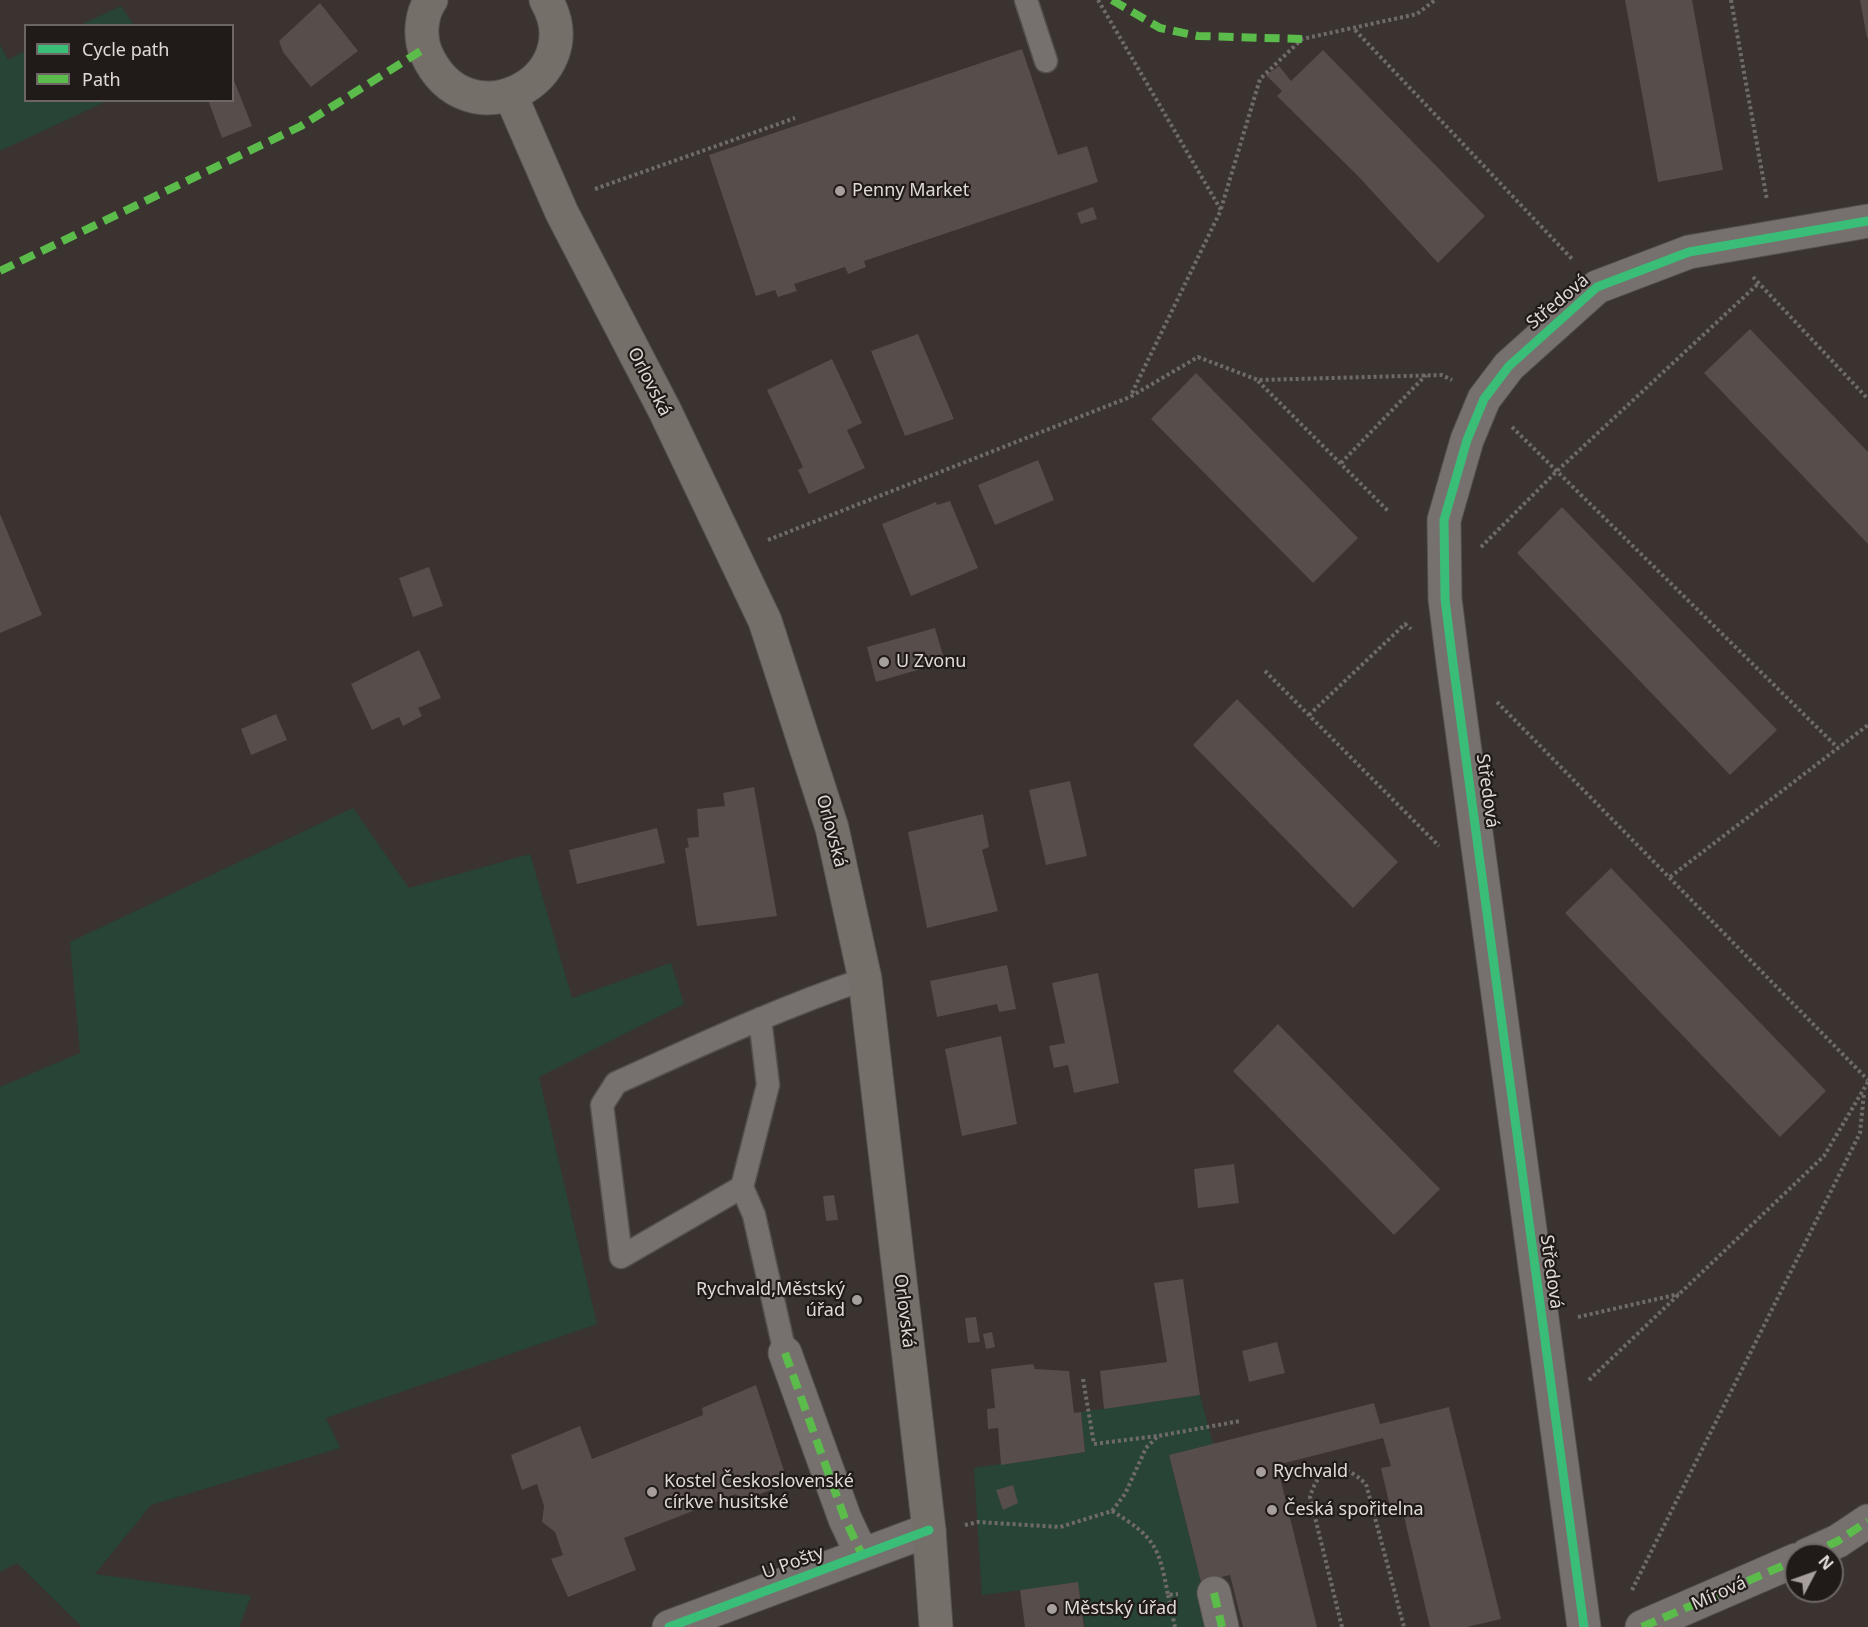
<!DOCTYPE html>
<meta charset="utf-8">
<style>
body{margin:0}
#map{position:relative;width:1868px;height:1627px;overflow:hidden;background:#3a3330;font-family:"Noto Sans",sans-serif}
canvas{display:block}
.legend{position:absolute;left:24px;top:24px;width:210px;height:78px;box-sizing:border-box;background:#201a18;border:2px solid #6d6664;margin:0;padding:8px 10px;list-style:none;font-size:18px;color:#e0d9d6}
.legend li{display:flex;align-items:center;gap:12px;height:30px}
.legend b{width:30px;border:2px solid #6d6664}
.north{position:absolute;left:1784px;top:1543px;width:60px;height:60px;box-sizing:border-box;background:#201a18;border:2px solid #6d6664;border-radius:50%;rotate:49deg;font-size:16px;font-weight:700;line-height:24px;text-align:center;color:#e0d9d6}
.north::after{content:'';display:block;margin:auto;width:21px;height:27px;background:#a69f9c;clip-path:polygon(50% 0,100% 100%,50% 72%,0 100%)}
</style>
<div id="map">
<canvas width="1868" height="1627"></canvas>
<ul class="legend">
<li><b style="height:8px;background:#3abd76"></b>Cycle path</li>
<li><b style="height:8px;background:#5cbc4b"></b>Path</li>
</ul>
<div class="north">N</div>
</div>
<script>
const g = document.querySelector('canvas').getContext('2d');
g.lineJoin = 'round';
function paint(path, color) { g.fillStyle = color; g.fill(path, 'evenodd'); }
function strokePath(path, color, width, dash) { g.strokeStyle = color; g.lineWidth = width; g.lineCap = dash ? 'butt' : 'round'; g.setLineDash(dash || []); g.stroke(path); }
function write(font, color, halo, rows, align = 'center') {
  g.font = font + ' "Noto Sans",sans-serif'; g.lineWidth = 4.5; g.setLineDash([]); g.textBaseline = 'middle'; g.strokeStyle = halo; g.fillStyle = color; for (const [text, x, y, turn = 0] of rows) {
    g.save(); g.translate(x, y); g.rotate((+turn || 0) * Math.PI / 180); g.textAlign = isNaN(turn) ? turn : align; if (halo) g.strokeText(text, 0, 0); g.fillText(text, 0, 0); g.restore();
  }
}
const green = new Path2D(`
 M121,6l13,19h-54z
 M0,45l8,15 17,-9 1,49 81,1 -107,50z
 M353,808l56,80 121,-34 42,144 99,-35 13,41 -145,73 58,247 -271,94 14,30 -189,57 -56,69 156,22 -12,31h-157l-65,-64 -17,9v-485l80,-34 -10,-111z
 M1200,1395l13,49 -44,11 32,127 10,-3 11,48h-137l-7,-44 -96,12 -8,-127 111,-16 -4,-40z`);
const building = new Path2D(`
 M1625,0h67l31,170 -65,12z
 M1860,0h8v38h-1z
 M320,3l38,48 -47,36 -28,-35 -4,-11z
 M1022,49l36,106 29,-9 11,36 -234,79 2,6 -18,7 -3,-7 -51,17 3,7 -19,6 -3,-7 -19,6 -47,-141z
 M1323,50l162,166 -47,47 -80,-87 -81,-80 5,-5 -16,-16 13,-9 12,15z
 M233,78l19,48 -30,12 -14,-38h24z
 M1093,207l4,12 -16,5 -4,-11z
 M1750,329l118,123v92l-164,-171z
 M918,334l36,85 -49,17 -34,-85z
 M832,359l30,64 -15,7 18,38 -56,26 -11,-24 5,-3 -36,-77z
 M1196,373l162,165 -45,45 -162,-164z
 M1038,460l16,40 -59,25 -17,-40z
 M950,501l28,67 -67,28 -29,-72 54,-22 1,3z
 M1562,507l215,223 -47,45 -213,-222z
 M0,514l42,101 -42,18z
 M429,567l14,39 -30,11 -14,-39z
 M935,628l10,34 -69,20 -9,-35z
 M419,650l22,48 -23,10 4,8 -19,10 -4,-9 -27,13 -21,-46z
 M1237,699l161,163 -45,46 -160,-163z
 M276,714l11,26 -36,15 -10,-26z
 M1070,781l17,75 -41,9 -17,-75z
 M754,787l23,129 -80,10 -12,-78 4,-1 -2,-9 12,-1 -2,-28 28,-3 -2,-13z
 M983,814l6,33 -7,3 16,61 -71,17 -19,-96z
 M657,828l8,35 -88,21 -8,-34z
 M1611,868l215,223 -46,46 -215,-224z
 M1007,965l9,44 -17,3 -2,-8 -60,13 -7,-36z
 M1098,973l21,110 -45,10 -6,-28 -14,3 -5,-22 16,-3 -13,-60z
 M1278,1024l162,165 -46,46 -161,-164z
 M1001,1036l16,88 -55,12 -17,-87z
 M1234,1164l5,39 -41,5 -4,-39z
 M834,1195l4,25 -12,1 -3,-25z
 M1183,1279l17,116 -96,14 -4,-38 67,-9 -13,-79z
 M976,1317l4,25 -12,1 -3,-25z
 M992,1332l3,15 -9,2 -3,-15z
 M1277,1342l8,31 -36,9 -7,-31z
 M1033,1364l2,5 34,2 5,42 7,-1 4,40 -84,13 -3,-37 -10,1 -1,-20 8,-1 -4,-39z
 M756,1385l32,98 -48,19 -4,-8 -112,44 12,32 -68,27 -17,-38 12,-4 -8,-23 -13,-10 2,-16 -7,-22 -15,6 -11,-35 69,-29 12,33 111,-44 -1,-7z
 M1374,1403l6,21 69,-17 52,212 -34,8h-37l-28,-119 -11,3 -10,-43 10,-2 -8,-28 -106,27 40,162h-74l-13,-52 -29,7 -32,-127z
 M1013,1485l5,18 -15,7 -7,-20z
 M1078,1582l6,45h-59l-5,-37z`);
const path = new Path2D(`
 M1098,0l123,210 -90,185
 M1731,0l36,200
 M1355,30l218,230
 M595,189l200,-71
 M1221,209l39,-130 42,-40 115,-25 18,-14
 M1753,277l115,122
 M1258,381l131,131
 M1512,427l326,321
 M1341,463l85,-88
 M768,540l362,-143 68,-40 60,23 184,-5 10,5
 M1481,547l76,-76 202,-188
 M1265,671l174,175
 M1497,702l371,378
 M1309,715l96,-91 6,5
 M1670,877l198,-152
 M1578,1317l101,-23
 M1083,1379l11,65 63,-8
 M1589,1380l235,-224 44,-74
 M1112,1511c43,26 47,36 56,84l10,-1
 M965,1525l13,-3 82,5 52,-16 13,-17 21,-46 12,-12 82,-15
 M1632,1590l228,-457 4,-40
 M1168,1595l7,32
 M1342,1627l-32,-130c10,-35 32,-36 56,-13l38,143`);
const service = new Path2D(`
 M1026,0l20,61
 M760,1019l8,66 -26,102 -121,70 -19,-152 14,-22c82,-37 163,-75 249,-104
 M742,1187l12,28 31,138`);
const minor = new Path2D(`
 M785,1353l60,166 17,36
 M1807,1555l31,-14 30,-20
 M1214,1593l8,34
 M669,1627l260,-97
 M1584,1627l-131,-964 -8,-64 -1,-79 23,-80 17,-41 25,-33 88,-79 92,-35 179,-31
 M1642,1627l154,-67`);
const secondary = new Path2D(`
 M431,0c-10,14 -12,37 -5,53 41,93 166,25 120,-53
 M511,96l51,117 103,198 100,210 67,207 33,151 64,551 7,97`);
const quiet = new Path2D(`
 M1112,0l48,28 38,8 104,3
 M0,271l301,-145 123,-77
 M785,1353l60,166 17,36
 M1807,1555l31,-14 30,-20
 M1214,1593l8,34
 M1642,1627l154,-67`);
const cycleway = new Path2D(`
 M669,1627l260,-97
 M1584,1627l-131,-964 -8,-64 -1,-79 23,-80 17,-41 25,-33 88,-79 92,-35 179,-31`);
const markers = [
 [840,191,6,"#a69f9c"],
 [884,662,6,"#a69f9c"],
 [857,1300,6,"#a69f9c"],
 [1261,1472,6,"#a69f9c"],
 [652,1492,6,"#a69f9c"],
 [1272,1510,6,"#a69f9c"],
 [1052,1609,6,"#a69f9c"]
];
const poiNames = [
 ["Penny Market",852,191],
 ["U Zvonu",896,662],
 ["Rychvald,Městský",845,1290,"right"],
 ["úřad",845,1311,"right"],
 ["Rychvald",1273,1472],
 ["Kostel Československé",664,1482],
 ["církve husitské",664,1503],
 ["Česká spořitelna",1284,1510],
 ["Městský úřad",1064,1609]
];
const streetNames = [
 ["Středová",1558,302,-40],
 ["Orlovská",649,382,63],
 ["Středová",1487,791,82],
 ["Orlovská",831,831,75],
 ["Středová",1551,1272,82],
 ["Orlovská",904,1311,83],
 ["U Pošty",793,1563,-20],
 ["Mírová",1719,1594,-24]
];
paint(green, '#274436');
paint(building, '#574d4a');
strokePath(service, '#56514f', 25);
strokePath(minor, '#56514f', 35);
strokePath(secondary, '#56514f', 35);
strokePath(path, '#706b6a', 4, [3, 3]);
strokePath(service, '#76716f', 22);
strokePath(minor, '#76716f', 33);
strokePath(secondary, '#756f6a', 33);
strokePath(quiet, '#5cbc4b', 8, [15, 8]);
strokePath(cycleway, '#3abd76', 9);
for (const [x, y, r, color] of markers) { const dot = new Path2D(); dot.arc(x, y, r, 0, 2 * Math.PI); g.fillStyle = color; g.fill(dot); strokePath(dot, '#201a18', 2); }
write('18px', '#e0d9d6', '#201a18', poiNames, 'left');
write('18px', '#e0d9d6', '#201a18', streetNames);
</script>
